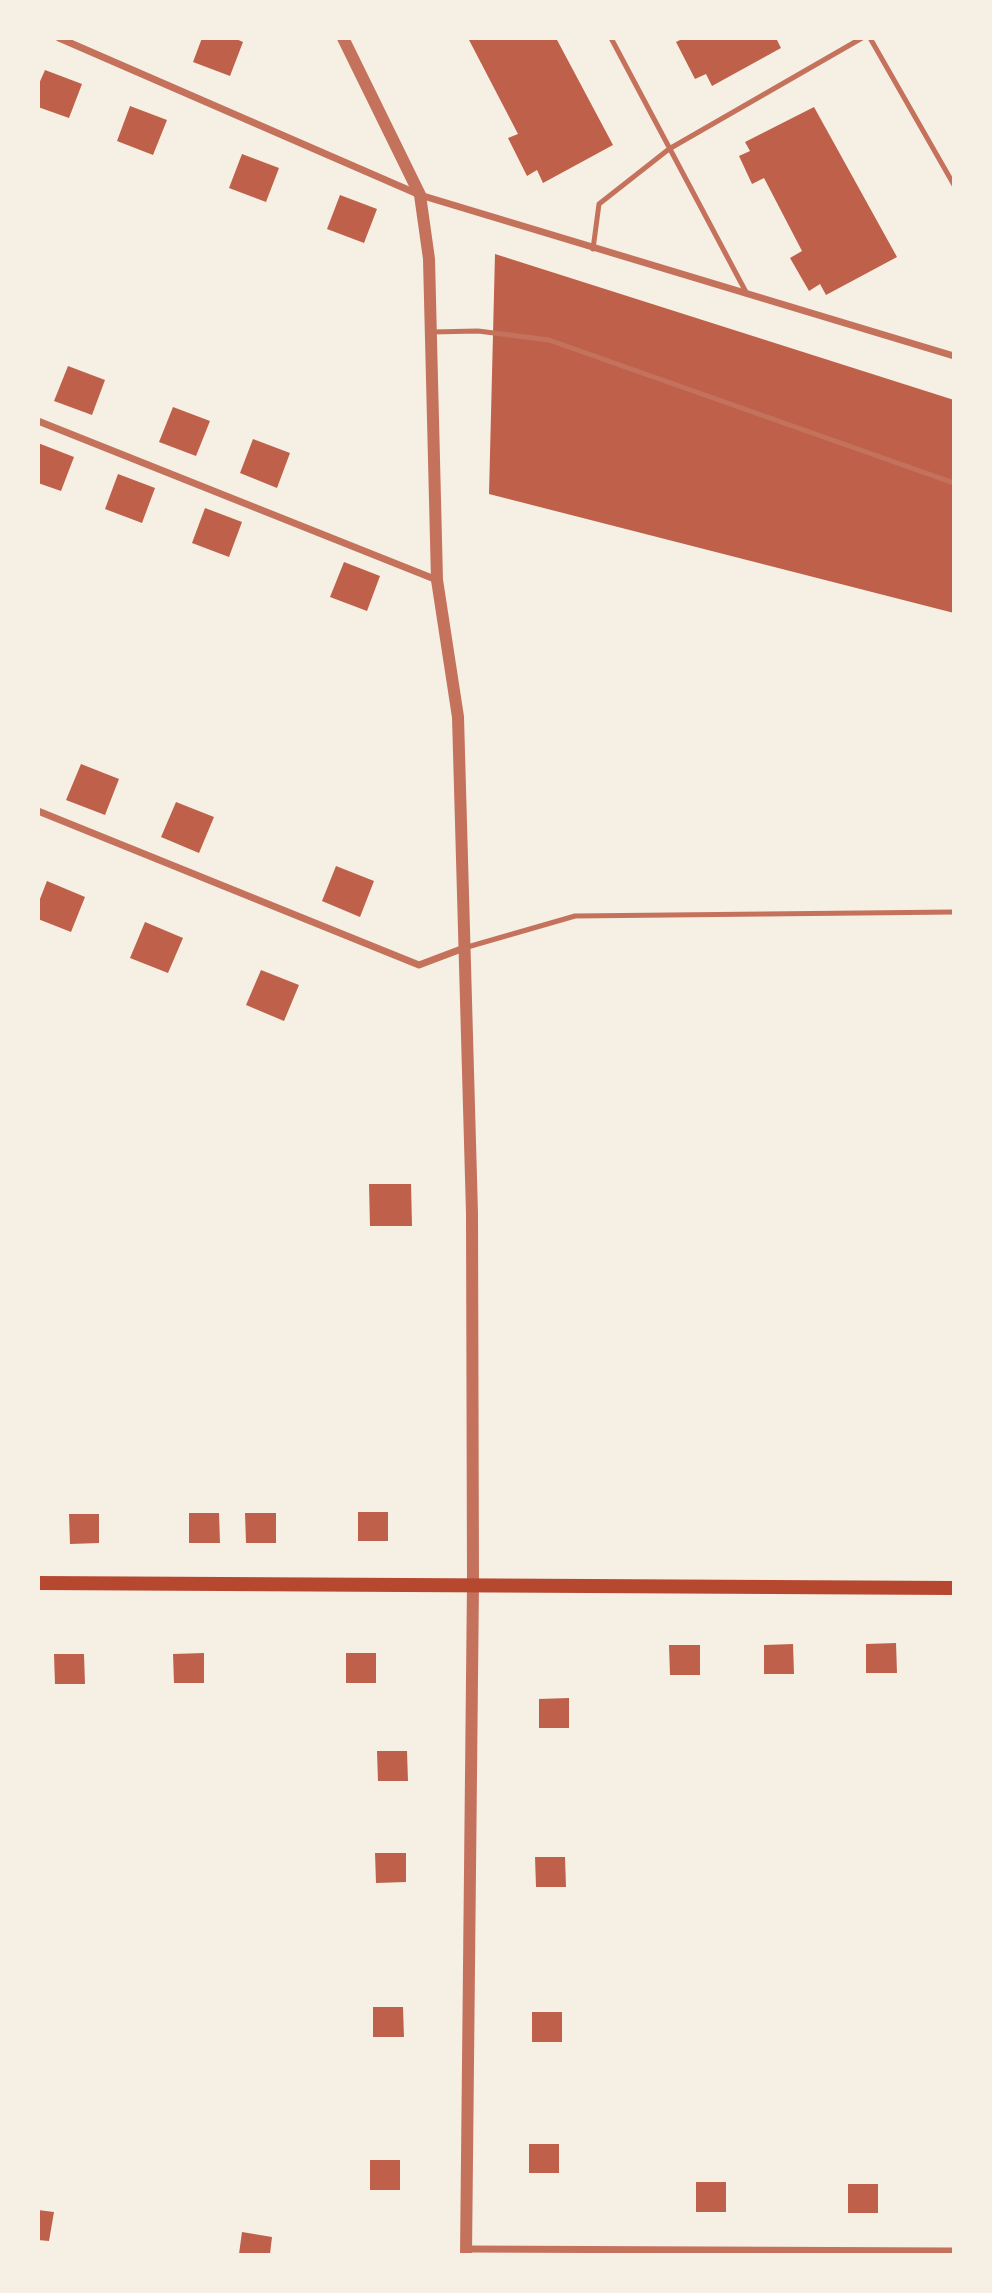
<!DOCTYPE html>
<style>
body{margin:0}
#map{position:relative;width:992px;height:2293px;overflow:hidden;background:#f6efe4;font-family:Mulish,sans-serif}
canvas{display:block}
.frame{position:absolute;inset:0;border:40px solid #f6efe4;pointer-events:none}
</style>
<div id="map">
<canvas width="992" height="2293"></canvas>
<div class="frame"></div>
</div>
<script>
const g = document.querySelector('canvas').getContext('2d');
g.lineJoin = 'round';
function paint(path, color) { g.fillStyle = color; g.fill(path, 'evenodd'); }
function strokePath(path, color, width, dash) { g.strokeStyle = color; g.lineWidth = width; g.lineCap = dash ? 'butt' : 'round'; g.setLineDash(dash || []); g.stroke(path); }
const building = new Path2D(`
 M202,38h32l9,4 -13,34 -37,-14z
 M468,38h88l57,107 -70,38 -6,-13 -10,6 -19,-38 10,-4z
 M684,38h92l5,10 -69,38 -6,-12 -11,5 -19,-37z
 M45,70l37,14 -13,34 -31,-11v-21z
 M130,106l37,14 -14,35 -36,-14z
 M814,107l83,150 -71,38 -6,-11 -11,7 -19,-33 12,-7 -38,-73 -12,6 -13,-28 11,-5 -5,-9z
 M242,154l37,14 -13,34 -37,-14z
 M340,195l37,14 -13,34 -37,-14z
 M495,254l459,146v213l-465,-119z
 M68,366l37,14 -13,35 -38,-14z
 M173,407l37,14 -14,35 -37,-14z
 M253,439l37,14 -13,35 -37,-15z
 M38,443l36,14 -13,34 -23,-8z
 M118,474l37,14 -13,35 -37,-14z
 M205,508l37,14 -13,35 -37,-14z
 M344,562l36,14 -13,35 -37,-14z
 M81,764l38,15 -14,36 -39,-15z
 M176,802l38,15 -15,36 -38,-16z
 M336,866l38,15 -14,36 -38,-16z
 M47,881l38,16 -14,35 -33,-13v-15z
 M145,922l38,16 -15,35 -38,-15z
 M261,970l38,15 -15,36 -38,-16z
 M369,1184h42l1,42h-42z
 M358,1512h30v29h-30z
 M189,1513h30l1,30h-31z
 M245,1513h31v30h-30z
 M69,1514h30v29l-29,1z
 M896,1643l1,30h-31v-29z
 M793,1644l1,30h-30v-29z
 M669,1645h31v30h-30z
 M204,1653v30h-30l-1,-29z
 M346,1653h30v30h-30z
 M54,1654h30l1,30h-30z
 M569,1698v30h-30v-29z
 M377,1751h30l1,30h-30z
 M375,1853h31v29l-30,1z
 M535,1857h30l1,30h-30z
 M373,2007h30l1,30h-31z
 M532,2012h30v30h-30z
 M529,2144h30v29h-30z
 M370,2160h30v30h-30z
 M696,2182h30v30h-30z
 M848,2184h30v29h-30z
 M38,2210l16,2 -5,29 -11,-1z
 M242,2232l30,5 -2,17h-31z`);
const service = new Path2D(`
 M611,38l136,256
 M870,38l84,147
 M593,249l6,-45 70,-55 193,-111
 M432,332l46,-1 71,9 405,143
 M464,948l111,-32 379,-4`);
const minor = new Path2D(`
 M59,38l361,157 534,161
 M38,421l399,159
 M38,811l381,154 45,-17
 M465,2249l489,2`);
const tertiary = new Path2D(`
 M343,38l77,157 9,64 8,321 21,137 14,496 1,370 -7,671`);
const secondary = new Path2D(`
 M38,1583l916,5`);
paint(building, '#bf614a');
strokePath(service, '#c5725c', 5);
strokePath(minor, '#c5725c', 7);
strokePath(tertiary, '#c5725c', 12);
strokePath(secondary, '#b5482f', 14);
</script>
